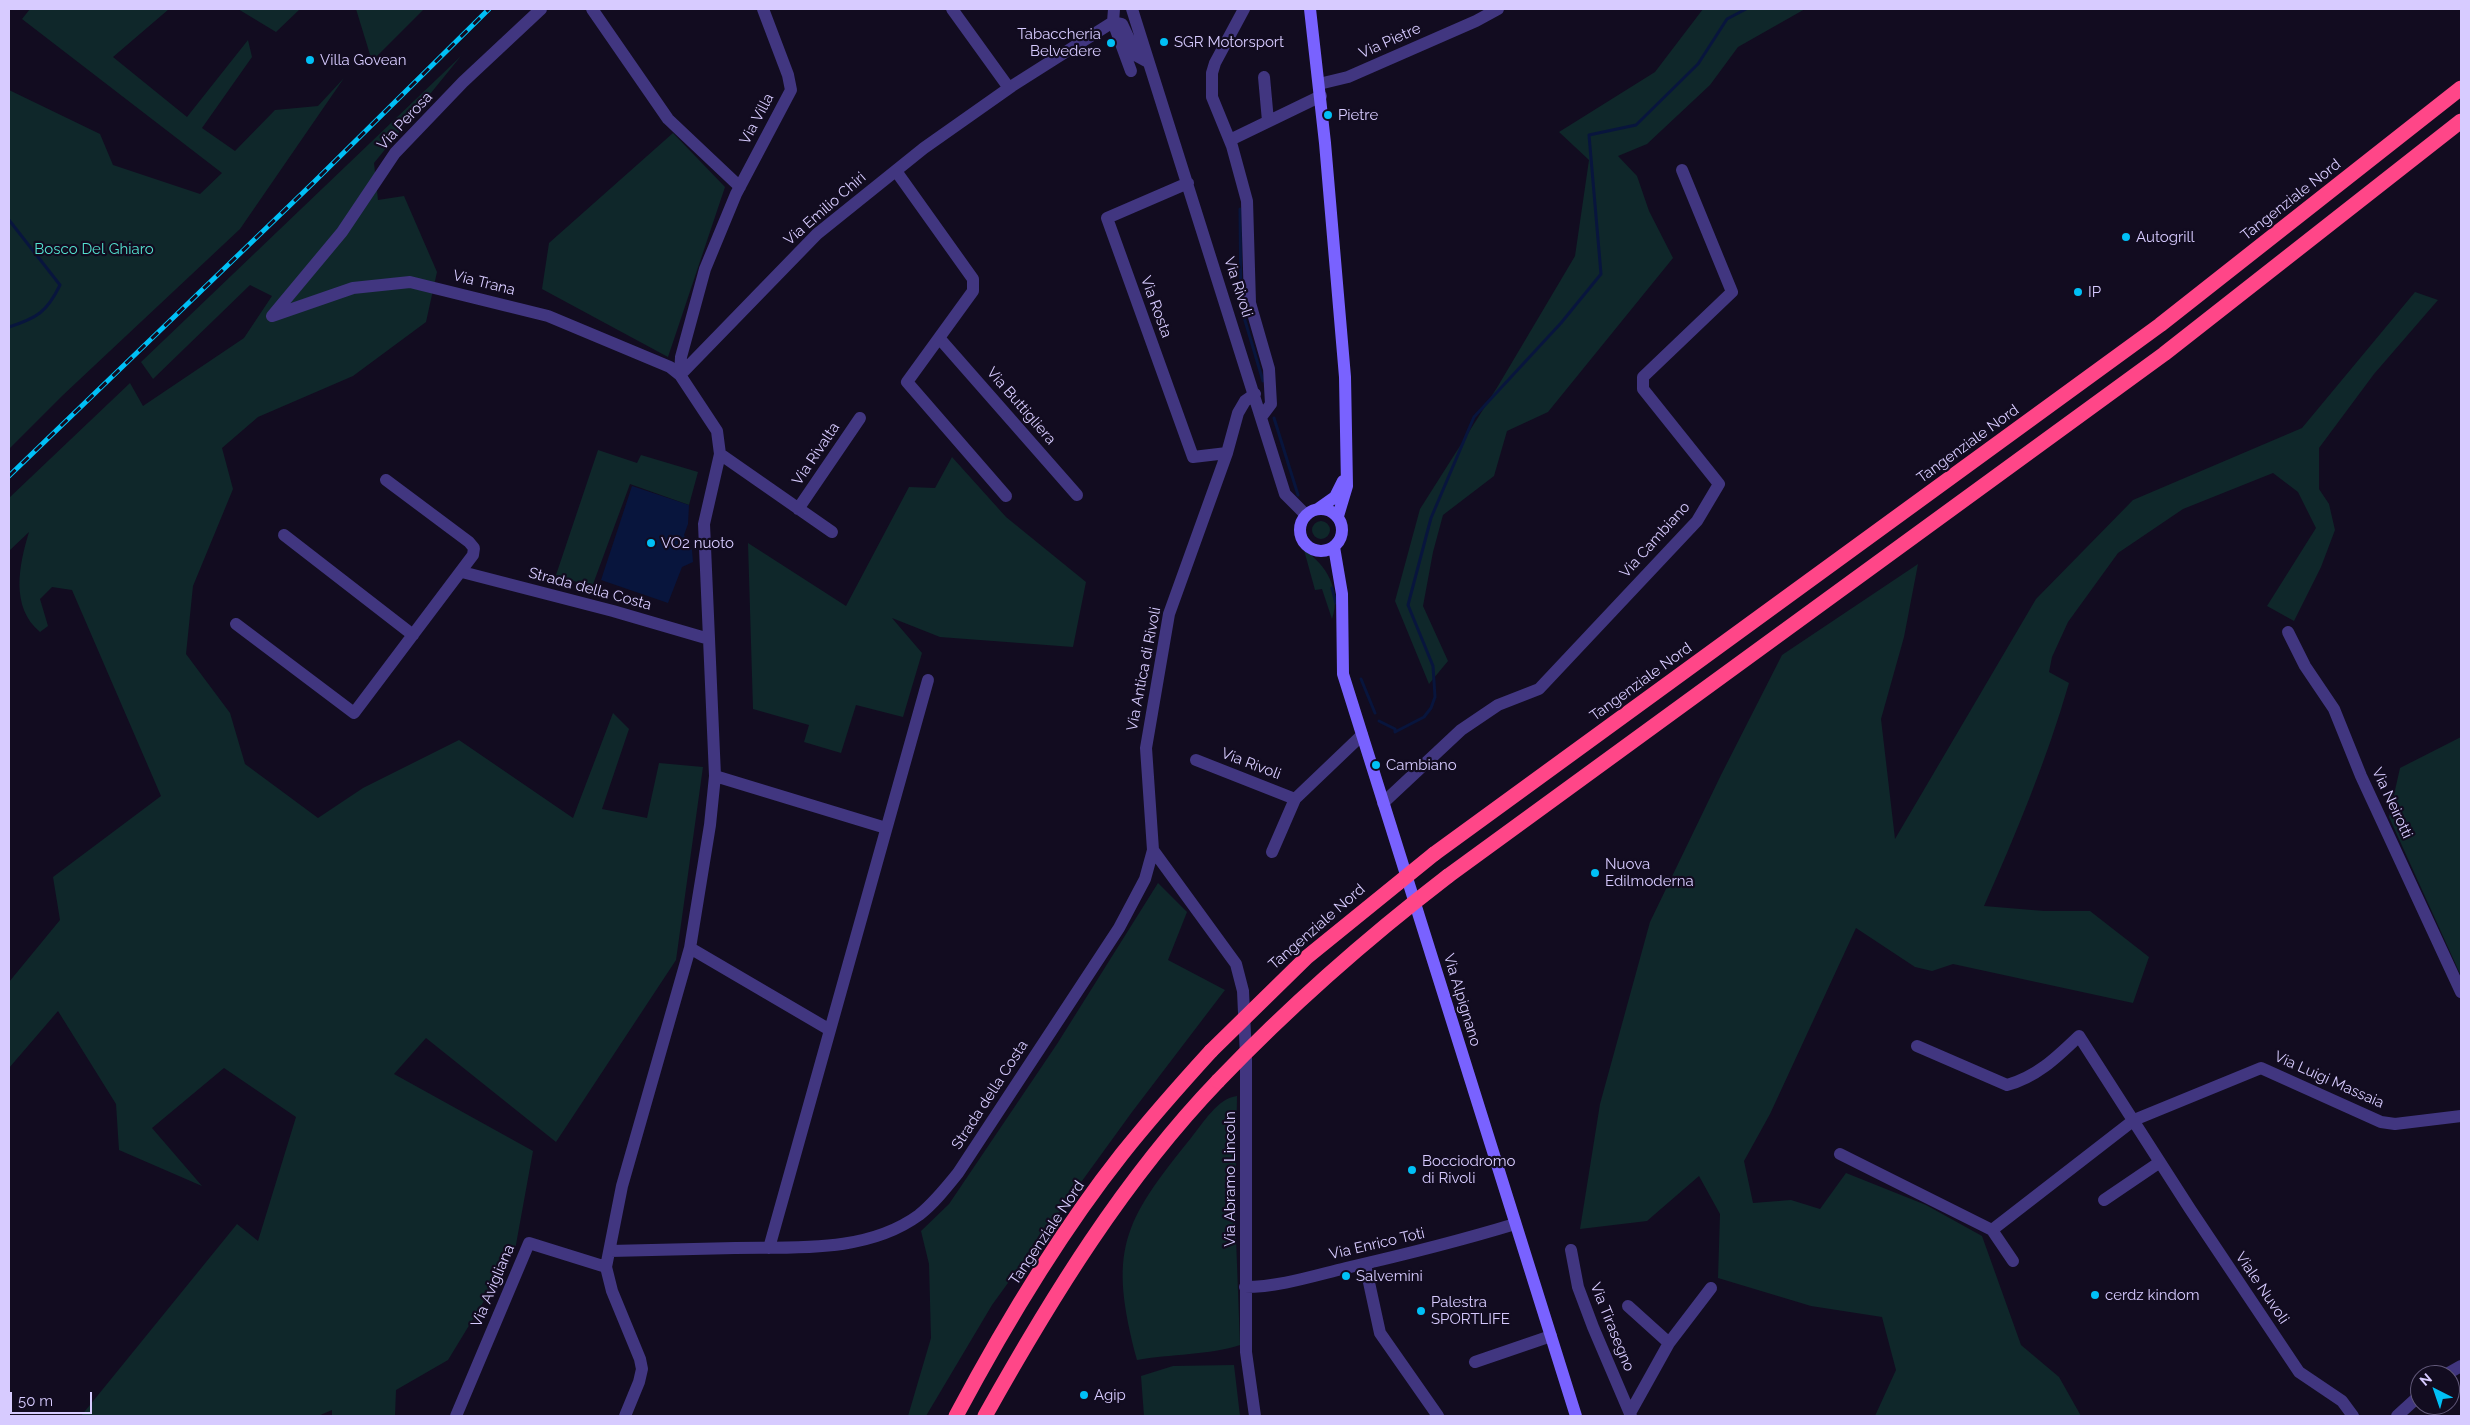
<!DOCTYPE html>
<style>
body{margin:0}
#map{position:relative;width:2470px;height:1425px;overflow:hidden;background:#120c20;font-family:Raleway,sans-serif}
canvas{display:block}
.frame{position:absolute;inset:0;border:10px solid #d7cbff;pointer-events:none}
.north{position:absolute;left:2410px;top:1365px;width:50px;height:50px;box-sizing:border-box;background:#120c20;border:1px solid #615879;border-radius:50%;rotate:319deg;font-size:14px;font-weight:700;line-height:20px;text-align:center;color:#d7cbff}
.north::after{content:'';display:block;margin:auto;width:18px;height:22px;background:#00c0f6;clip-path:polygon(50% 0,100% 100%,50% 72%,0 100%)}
.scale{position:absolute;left:10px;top:1392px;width:82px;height:22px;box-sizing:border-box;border:2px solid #d7cbff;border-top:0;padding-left:6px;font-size:15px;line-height:18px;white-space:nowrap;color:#d7cbff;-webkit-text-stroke:4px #120c20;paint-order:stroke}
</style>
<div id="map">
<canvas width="2470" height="1425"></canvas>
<div class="frame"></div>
<div class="north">N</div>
<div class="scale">50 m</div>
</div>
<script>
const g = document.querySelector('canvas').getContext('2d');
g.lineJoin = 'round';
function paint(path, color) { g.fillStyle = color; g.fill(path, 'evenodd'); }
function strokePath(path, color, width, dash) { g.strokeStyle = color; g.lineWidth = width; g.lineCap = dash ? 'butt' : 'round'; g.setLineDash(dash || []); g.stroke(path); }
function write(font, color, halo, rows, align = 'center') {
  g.font = font + ' Raleway,sans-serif'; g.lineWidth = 4.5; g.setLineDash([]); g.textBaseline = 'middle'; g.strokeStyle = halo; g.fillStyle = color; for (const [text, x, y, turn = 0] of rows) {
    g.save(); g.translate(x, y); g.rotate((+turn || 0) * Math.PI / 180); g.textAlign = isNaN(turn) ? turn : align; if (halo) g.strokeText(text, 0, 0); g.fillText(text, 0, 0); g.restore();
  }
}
const green = new Path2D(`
 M30,9h139l-56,48 74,60 61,-77 4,17 -50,71 33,23 40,-41 43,-4 26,-28 -104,151 -178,167 -53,53v-359l91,44 13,31 87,29 22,-21 -200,-154z
 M238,9h62l-24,23z
 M356,9h68l-52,52z
 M1703,9h102l-67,38 -28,38 -63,59 -29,12 19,20 12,35 24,47 -125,154 -41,19 -13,45 -51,39 -10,37 -10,54 25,55 -19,23 -34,-83 25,-92 78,-123 77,-130 14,-96 -30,-28 96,-60z
 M461,56l-87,107 4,37 26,-4 33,76 -11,50 -73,54 -95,41 -36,31 11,41 -40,97 -7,68 44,59 15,51 73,54 45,-30 96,-48 114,78 40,-105 16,16 -27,80 45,9 12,-55 44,4 -27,193 -120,182 -130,-104 -32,36 139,77 -18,99 -67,110 -52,30 -1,26h-63v-6l-14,6h-237l156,-192 21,17 38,-124 -72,-49 -72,60 50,58 -83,-36 -3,-46 -58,-93 -49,57v-86l51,-62 -7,-43 108,-81 -89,-206 -20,-3 -12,12 8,27 -8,6c-30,-25 -21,-67 -11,-100l-20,19v-53l121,-115 13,23 101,-68 28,-42 -22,-11 -97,94 -12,-17z
 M673,133l52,54 -57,170 -126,-68 7,-46z
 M2415,292l23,8 -64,74 -55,74v41l10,15 6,26 -14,37 -27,54 -27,-15 49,-78 -18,-36 -25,-19 -90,36 -65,44 -50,69 -16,35 -3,15 20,11c-23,79 -52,148 -85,223l60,5h46l59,46 -16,46 -180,-39 -21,7 -17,-4 -59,-39 -86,186 -26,47 9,42 38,-3 29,9 26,-36 80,32 56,31 39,109 38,32 22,39h-206l21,-46 -14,-53 -71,-11 -93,-28 2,-64 -21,-38 -52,45 -67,8 20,-125 50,-182 71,-147 61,-120 136,-91 -14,73 -23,82 14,120 141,-240 97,-99 169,-72z
 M598,450l39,13 4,-8 57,17 -9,33 -59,-21 -38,103 -36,-12z
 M952,457l54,60 80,65 -13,65 -133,-10 -48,-19 30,35 -19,64 -47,-12 -15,48 -37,-11 5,-17 -56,-16 -5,-166 98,63 63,-119 26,1z
 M1312 530a9 9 0 1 1 18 0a9 9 0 1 1-18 0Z
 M1304,550c22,14 38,41 28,69l-10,-30 -7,1z
 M2461,737v239l-72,-159 11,-49z
 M1158,883l29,29 -19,48 57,30 -93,122 -140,193 -66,111h-18l23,-78 -2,-74 -8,-33 28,-27 108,-160z
 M1237,1096l-2,115 5,134c-29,10 -71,9 -103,15 -29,-109 -15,-137 54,-222 12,-15 27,-40 46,-42z
 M1234,1365l6,51h-96l-3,-40 32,-10z`);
const water = new Path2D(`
 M632,486l57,19 -1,19 -4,11 8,15 1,12 -11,5 -14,36 -67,-23z`);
const stream = new Path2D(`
 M1240,209l1,98 22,74
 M9,220l51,65c-13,27 -23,33 -51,42
 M1274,418l24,77
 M1332,588l4,15
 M1361,679l14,34
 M1379,721l16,8v3l29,-15 7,-9 4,-11 -2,-31 -25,-61 23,-87 43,-101 87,-94 40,-49 -12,-139 47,-10 62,-61 29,-45 19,-10`);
const street = new Path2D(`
 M592,9l76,110 72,68
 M952,9l57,79
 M1114,9l-1,13 18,49
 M1132,9l153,485 21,21
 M1244,9l-29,54 -3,10v24l20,49 15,55 3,102 19,66 2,35 -9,12
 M1113,22l9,2 15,32 11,6
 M1264,77l4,44
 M1319,84l29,-7 128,-56 22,-12
 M1230,140l91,-44
 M896,171l77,108v12l-66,91 99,114
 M1188,183l-81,35 86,239 34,-4
 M272,316l81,-28 57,-6 138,34 122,51 10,8
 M272,316l70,-84 53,-79 68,-71 78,-73
 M940,339l137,156
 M680,375l137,-141 107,-86 88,-62 101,-64
 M720,454l112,78
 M798,509l62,-91
 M284,535l129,100
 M462,572l151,39 96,28
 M236,624l118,89 119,-158 1,-7 -5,-6 -83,-62
 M2288,632l17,34 29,43 27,67 100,216
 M1196,760l99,39 67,-64
 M715,776l171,52
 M1383,803l78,-73 37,-25 41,-16 158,-168 22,-37 -76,-95v-12l89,-85 -50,-122
 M1272,852l23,-53
 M690,948l140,82
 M1917,1046l90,39c30,-8 50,-28 72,-49l111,173 109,163 43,29 11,15
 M1840,1154l152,76 142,-110 127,-52 120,54 14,2 66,-8
 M2104,1200l56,-38
 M1992,1230l21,31
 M769,1248l159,-568
 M1571,1250l7,37 15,40 38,89
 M610,1251c42,-1 84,-2 125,-3 61,-1 132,5 184,-33 15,-12 27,-27 39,-42l161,-245 26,-49 8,-29
 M1365,1264l15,69 58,83
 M1245,1287c34,0 68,-11 101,-19 57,-13 113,-27 169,-44
 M1628,1306l41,37
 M1475,1362l76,-26
 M2445,1375l16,-9
 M1630,1413l39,-70 42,-55
 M456,1416l73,-173 77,24
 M625,1416l14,-34 3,-13 -2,-10 -28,-68 -6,-24 16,-81 68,-238 20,-123 5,-49 -11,-252 16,-70 -3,-23 -37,-56 1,-18 24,-88 31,-75 55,-104 -3,-15 -25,-66
 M1255,1416l-9,-64v-296l-3,-65 -7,-27 -83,-114 -7,-102 23,-134 58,-161 11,-40 7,-12 10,-7
 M2397,1416l23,-21`);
const secondary = new Path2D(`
 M1310,9l15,134 20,234 2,109 -9,30
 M1318,509l17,-12 8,-16
 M1300 530a21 21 0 1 1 42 0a21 21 0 1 1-42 0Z
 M1334,547l8,47 1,80 233,742`);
const highway = new Path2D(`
 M1434,854l726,-529 301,-237
 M1448,876l716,-522 297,-233
 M956,1416c48,-90 102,-181 166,-262 28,-35 58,-69 89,-103
 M985,1416c66,-118 139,-237 233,-335`);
const rail = new Path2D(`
 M9,476l304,-293 176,-174`);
const highwayBridge = new Path2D(`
 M1211,1051l96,-94 127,-103
 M1218,1081c72,-75 148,-142 230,-205`);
const markers = [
 [1164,42,5,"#00c0f6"],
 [1111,43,5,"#00c0f6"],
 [310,60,5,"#00c0f6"],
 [1328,115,5,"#00c0f6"],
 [2126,237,5,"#00c0f6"],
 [2078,292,5,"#00c0f6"],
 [651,543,5,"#00c0f6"],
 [1376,765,5,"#00c0f6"],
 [1595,873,5,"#00c0f6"],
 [1412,1170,5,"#00c0f6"],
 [1346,1276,5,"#00c0f6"],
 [2095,1295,5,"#00c0f6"],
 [1421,1311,5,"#00c0f6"],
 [1084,1395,5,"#00c0f6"]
];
const poiNames = [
 ["Tabaccheria",1101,34,"right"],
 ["Belvedere",1101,51,"right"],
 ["SGR Motorsport",1174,42],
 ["Villa Govean",320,60],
 ["Pietre",1338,115],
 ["Autogrill",2136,237],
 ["IP",2088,292],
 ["VO2 nuoto",661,543],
 ["Cambiano",1386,765],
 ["Nuova",1605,864],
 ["Edilmoderna",1605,881],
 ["Bocciodromo",1422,1161],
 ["di Rivoli",1422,1178],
 ["Salvemini",1356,1276],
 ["cerdz kindom",2105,1295],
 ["Palestra",1431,1302],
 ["SPORTLIFE",1431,1319],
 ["Agip",1094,1395]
];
const streetNames = [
 ["Via Pietre",1390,41,-24],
 ["Via Villa",757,119,-62],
 ["Via Perosa",405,121,-47],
 ["Tangenziale Nord",2291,200,-38],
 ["Via Emilio Chiri",825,209,-41],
 ["Via Trana",484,283,14],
 ["Via Rivoli",1238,287,72],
 ["Via Rosta",1156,307,70],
 ["Via Buttigliera",1021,406,49],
 ["Tangenziale Nord",1968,444,-36],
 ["Via Rivalta",816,454,-56],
 ["Via Cambiano",1655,540,-48],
 ["Strada della Costa",590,589,15],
 ["Via Antica di Rivoli",1144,669,-79],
 ["Tangenziale Nord",1641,682,-36],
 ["Via Rivoli",1251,764,21],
 ["Via Neirotti",2392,803,65],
 ["Tangenziale Nord",1317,927,-41],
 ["Via Alpignano",1462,1000,73],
 ["Via Luigi Massaia",2329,1080,24],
 ["Strada della Costa",990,1095,-57],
 ["Via Abramo Lincoln",1230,1179,-90],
 ["Tangenziale Nord",1047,1233,-56],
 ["Via Enrico Toti",1377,1244,-13],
 ["Via Avigliana",493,1286,-67],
 ["Viale Nuvoli",2262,1288,56],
 ["Via Tirasegno",1612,1327,68]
];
const parkNames = [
 ["Bosco Del Ghiaro",94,249]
];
paint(green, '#0f272a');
paint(water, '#08153d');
strokePath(stream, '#08153d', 3);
strokePath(street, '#413680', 12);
strokePath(secondary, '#7962ff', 12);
strokePath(highway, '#ff4688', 15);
strokePath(rail, '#00c0f6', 5);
strokePath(rail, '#120c20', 3, [9]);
strokePath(highwayBridge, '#ff4688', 15);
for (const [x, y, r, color] of markers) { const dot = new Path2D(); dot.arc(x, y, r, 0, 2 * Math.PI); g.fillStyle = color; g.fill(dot); strokePath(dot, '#120c20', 2); }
write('15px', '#d7cbff', '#120c20', poiNames, 'left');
write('15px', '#d7cbff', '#120c20', streetNames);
write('15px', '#54e1cf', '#120c20', parkNames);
</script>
